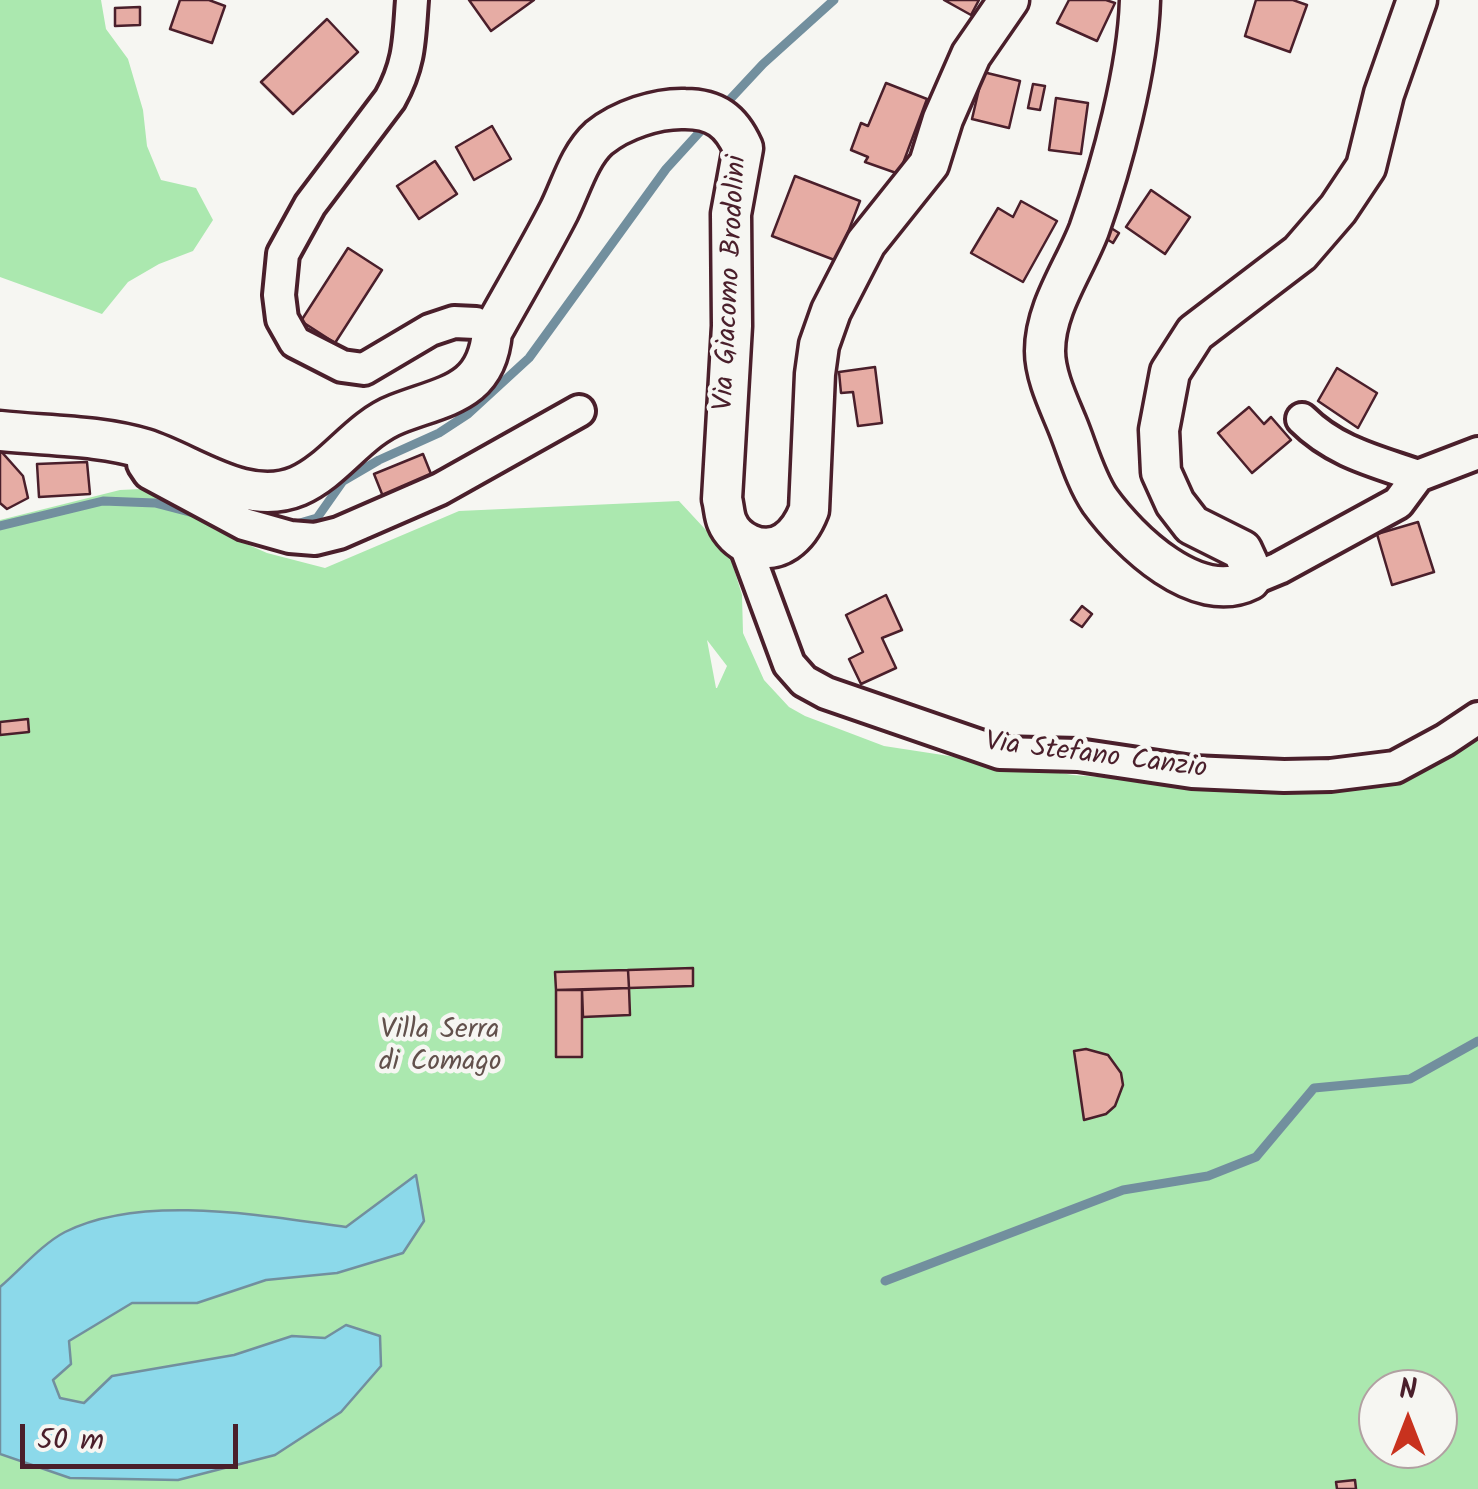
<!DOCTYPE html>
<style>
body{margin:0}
#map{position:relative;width:1478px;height:1489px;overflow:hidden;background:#f6f6f2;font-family:Kalam,sans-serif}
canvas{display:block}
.north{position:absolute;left:1358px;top:1369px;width:100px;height:100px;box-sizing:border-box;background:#f6f6f2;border:2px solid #b1a0a2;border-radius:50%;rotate:0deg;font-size:28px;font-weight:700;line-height:40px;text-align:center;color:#4a1f2b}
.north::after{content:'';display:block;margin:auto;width:35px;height:45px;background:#c8321e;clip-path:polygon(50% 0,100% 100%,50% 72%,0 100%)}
.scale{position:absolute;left:20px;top:1424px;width:218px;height:45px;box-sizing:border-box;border:5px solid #4a1f2b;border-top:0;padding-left:12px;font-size:30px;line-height:35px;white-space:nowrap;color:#4a1f2b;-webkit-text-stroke:8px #f6f6f2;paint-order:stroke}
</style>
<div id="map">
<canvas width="1478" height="1489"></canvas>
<div class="north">N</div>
<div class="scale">50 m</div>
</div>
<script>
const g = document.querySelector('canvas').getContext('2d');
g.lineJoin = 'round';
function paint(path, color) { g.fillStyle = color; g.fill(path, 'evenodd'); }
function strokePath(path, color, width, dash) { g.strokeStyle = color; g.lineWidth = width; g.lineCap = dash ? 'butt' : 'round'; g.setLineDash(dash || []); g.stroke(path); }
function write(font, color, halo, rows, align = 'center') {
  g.font = font + ' Kalam,sans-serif'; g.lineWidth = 9; g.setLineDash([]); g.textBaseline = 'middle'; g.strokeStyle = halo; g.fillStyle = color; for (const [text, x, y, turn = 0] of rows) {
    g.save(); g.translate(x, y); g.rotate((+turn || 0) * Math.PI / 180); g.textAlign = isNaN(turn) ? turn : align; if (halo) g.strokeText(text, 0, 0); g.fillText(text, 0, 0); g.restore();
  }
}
const green = new Path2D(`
 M0,0h101l5,29 22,30 15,51 4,36 14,34 35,8 17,32 -20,31 -34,13 -31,18 -26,32 -102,-37z
 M141,489l17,4 57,37 52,23 58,15 134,-57 220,-10 51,55 12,39 1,38 21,47 25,27 16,9 79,30 189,29 192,15 213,-58v757h-1478v-969l120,-30zM707,640l20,26 -10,22h-1zM1378,1389h60v60h-60z`);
const water = new Path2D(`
 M416,1175l8,46 -21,32 -66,20 -71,7 -69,23h-65l-63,38 2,23 -18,16 7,18 24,5 28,-27 122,-21 58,-19 33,2 21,-13 34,11 1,30 -40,46 -66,43 -97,25 -108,-2 -70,-24v-167c20,-17 42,-43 65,-55 77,-39 199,-16 281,-5z`);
const stream = new Path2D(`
 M721,109l42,-45 71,-64
 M293,525l24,-7 26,-37 36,-21 60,-27 29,-19 61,-56 137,-189 41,-45
 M0,526l103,-25 52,2 46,12
 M885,1281l238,-91 85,-14 48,-19 58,-69 96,-9 68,-38`);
const building = new Path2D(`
 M180,0h29l16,6 -13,37 -42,-14z
 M469,0h65l-43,31z
 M944,0h35l-8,15z
 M1069,0h37l9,3 -18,38 -40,-18z
 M1256,0h37l14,5 -17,47 -45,-16z
 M140,7v18l-25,1v-18z
 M327,19l31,33 -65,62 -32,-32z
 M983,72l37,9 -11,47 -37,-9z
 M886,83l41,16 -28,75 -34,-12 3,-5 -17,-7 10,-27 7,3z
 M1033,84l12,2 -5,24 -12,-2z
 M1056,98l32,5 -7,51 -32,-4z
 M492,126l19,33 -37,21 -18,-33z
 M435,161l22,33 -38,25 -22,-33z
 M795,176l65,25 -23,60 -65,-25z
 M1151,190l39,27 -25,37 -39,-27z
 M1021,201l36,20 -34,61 -52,-29 27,-45 15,9z
 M1111,228l8,5 -6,10 -8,-5z
 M348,248l34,22 -47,73 -34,-22z
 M875,367l7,56 -24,3 -5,-34 -12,1 -2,-21z
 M1337,368l40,25 -19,35 -40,-27z
 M1249,407l15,17 7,-7 20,23 -39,33 -34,-40z
 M0,450l23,26 5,22 -21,11 -7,-6z
 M423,454l12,30 -49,20 -12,-30z
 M87,462l3,32 -51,3 -2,-33z
 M1418,522l16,50 -42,13 -15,-51z
 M886,595l16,35 -20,8 14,30 -35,16 -12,-25 14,-7 -17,-37z
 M1082,606l10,8 -10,13 -11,-7z
 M28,719l1,13 -29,3v-13z
 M693,968v18l-64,2 -1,-18z
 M628,970l1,18 -73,2 -1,-18z
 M629,988l1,27 -47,2 -1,-27z
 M556,990h26v67h-26z
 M1086,1049l22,6 13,18 2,12 -8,21 -9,8 -22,6 -10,-69z
 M1355,1480l1,9h-19l-1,-7z`);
const minor = new Path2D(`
 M412,0c-3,39 -2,63 -22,99l-80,106 -27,49 -4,41 3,24 13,23 47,24 22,3 66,-39 24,-8 22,1 16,9
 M1302,419c33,33 73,42 116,57
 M144,449l-1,15 6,9 95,51 46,13 25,2 24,-6 101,-44 139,-78
 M744,542l45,122 15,17 22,12 174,60 78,2 114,17 92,4 47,-1 64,-8 50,-27 33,-22
 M1250,580l29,-12 119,-65 20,-27 60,-23`);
const tertiary = new Path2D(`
 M1140,0c-2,69 -28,165 -51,230 -15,39 -44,78 -44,121 0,24 13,51 22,73 10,24 18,55 33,77 29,40 97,106 150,79l-2,-17 -6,-13 -50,-25 -17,-22 -14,-31 -2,-42 11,-58 25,-39 105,-80 38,-44 28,-42 18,-73 33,-94
 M0,431c47,5 99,4 145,18 47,15 101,59 153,37 37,-16 60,-57 99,-72 49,-19 90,-21 95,-82 22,-40 46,-80 67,-121 12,-24 20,-55 40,-73 22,-18 58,-30 86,-29 30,0 46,12 58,39l-12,66 1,112 -10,173c2,7 2,16 5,23 4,10 13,18 22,22 29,13 50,-8 60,-34l6,-136 4,-29 12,-34 35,-68 63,-79 14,-45 28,-64 38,-55`);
const streetNames = [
 ["Via Giacomo Brodolini",733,283,-87],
 ["Via Stefano Canzio",1096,758,7]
];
const parkNames = [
 ["Villa Serra",440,1032],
 ["di Comago",440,1064]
];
paint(green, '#abe8af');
paint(water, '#8cd9ea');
strokePath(water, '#728f9e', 2.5);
strokePath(stream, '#728f9e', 9);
paint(building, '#e6aca4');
strokePath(building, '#4a1f2b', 2.5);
strokePath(minor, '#4a1f2b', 38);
strokePath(tertiary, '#4a1f2b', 45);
strokePath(minor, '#f6f6f2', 30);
strokePath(tertiary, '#f6f6f2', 38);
write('28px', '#4a1f2b', '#f6f6f2', streetNames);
write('28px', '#62514c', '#f6f6f2', parkNames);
</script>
